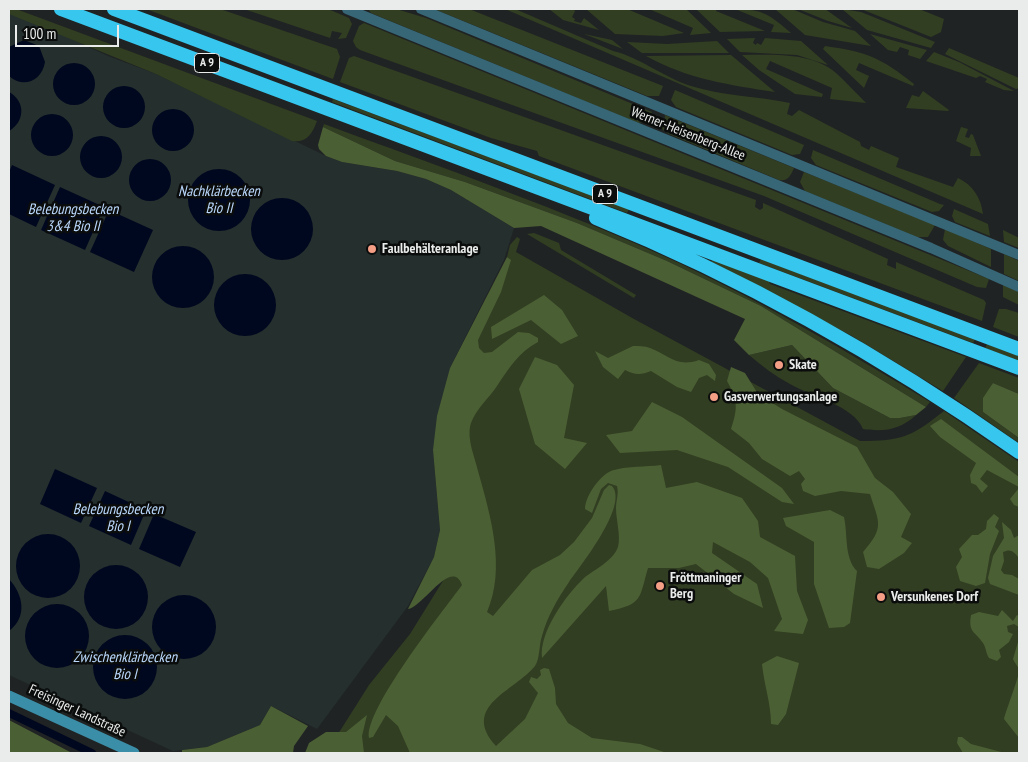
<!DOCTYPE html>
<meta charset="utf-8">
<style>
body{margin:0}
#map{position:relative;width:1028px;height:762px;overflow:hidden;background:#202323;font-family:"PT Sans Narrow",sans-serif}
canvas{display:block}
.frame{position:absolute;inset:0;border:10px solid #eaecec;pointer-events:none}
.scale{position:absolute;left:15px;top:25px;width:104px;height:22px;box-sizing:border-box;border:2px solid #eaecec;border-top:0;padding-left:6px;font-size:15px;line-height:18px;white-space:nowrap;color:#eaecec;-webkit-text-stroke:4px #0b0c0c;paint-order:stroke}
</style>
<div id="map">
<canvas width="1028" height="762"></canvas>
<div class="frame"></div>
<div class="scale">100 m</div>
</div>
<script>
const g = document.querySelector('canvas').getContext('2d');
g.lineJoin = 'round';
function paint(path, color) { g.fillStyle = color; g.fill(path, 'evenodd'); }
function strokePath(path, color, width, dash) { g.strokeStyle = color; g.lineWidth = width; g.lineCap = dash ? 'butt' : 'round'; g.setLineDash(dash || []); g.stroke(path); }
function write(font, color, halo, rows, align = 'center') {
  g.font = font + ' "PT Sans Narrow",sans-serif'; g.lineWidth = 5; g.setLineDash([]); g.textBaseline = 'middle'; g.strokeStyle = halo; g.fillStyle = color; for (const [text, x, y, turn = 0] of rows) {
    g.save(); g.translate(x, y); g.rotate((+turn || 0) * Math.PI / 180); g.textAlign = isNaN(turn) ? turn : align; if (halo) g.strokeText(text, 0, 0); g.fillText(text, 0, 0); g.restore();
  }
}
const built = new Path2D(`
 M9,10l99,46 48,18 170,82 16,6 55,9 29,8 25,11 63,38 -10,32 -54,108 -17,82 7,80 -6,27 -26,49 -91,123 -46,-23 -11,19 -53,22 -34,4 -164,-76z`);
const green = new Path2D(`
 M9,9h7l301,112c-5,13 -10,22 -25,20l-136,-67 -147,-60z
 M146,9h74l117,40 3,8 -7,22z
 M244,9h84l21,9 3,6 -6,14 -8,1 4,-6 -10,-2 -2,7z
 M368,9h28l30,9 226,94 -4,9 -10,2 -267,-110z
 M434,9h35l194,77 -4,10h-12z
 M505,9h10l98,42c26,6 50,26 78,35 32,10 66,10 99,17l-3,11 5,2 7,-6 61,32 1,4 8,4 2,-4 28,12 -3,9 57,20 5,-9c15,7 23,20 25,36z
 M549,9h24l2,2 -3,6 3,2 -1,2 7,2 3,-5 15,12 -36,-10z
 M586,9h41l57,24 -21,3 -48,-2z
 M649,9h37l25,24 -21,2 3,-7z
 M696,9h20v2l49,20 -45,1z
 M735,9c28,0 35,6 56,24l-20,-1 3,-7z
 M775,9h17l31,13 32,9 16,15 -66,-11z
 M798,9h27l27,19 -24,-7z
 M842,9l19,3 74,30 -4,6 -64,-18z
 M861,9h58l25,10 -3,13 -10,5z
 M364,23l625,256 -3,9 -9,-1 -213,-91 -404,-146 -4,-3 -3,-6 6,-15z
 M584,34l28,6 11,9z
 M870,34l57,16 -7,9 -12,-4 1,-5 -9,-3 -3,5 -9,-2z
 M755,38l-2,5 3,2 1,-2 4,2 4,-7 36,3 27,24 -31,-10 -57,-3 -13,-13z
 M717,41l12,12h-87l-15,-11 40,2z
 M825,46c43,6 56,12 89,38l-1,2 -54,-23 -3,7 13,6 -5,12 -41,-39z
 M949,48l70,30v10l-3,1 -71,-35z
 M934,52l25,10 55,29 -10,-1 -19,-8 2,-3 -7,-3 -4,2 -50,-17z
 M731,55l44,37c-45,-7 -88,-13 -129,-36z
 M742,55c30,0 70,-3 94,18 10,9 20,20 30,30l-36,-4 2,-11 -62,-27 -4,8 57,25 -1,3 -27,-3 -36,-24z
 M354,56l402,144 -1,7 5,3 3,-2v-5l125,56 -1,6 9,4v-7l88,38 2,3 -4,18 -443,-165 -2,-5 -46,-13 -151,-56 9,-24z
 M675,90l129,55 -4,9 -8,1 -116,-48 -5,-7z
 M923,91l26,19 -1,1 -42,-3 6,-13 7,2z
 M333,99l296,110 -2,4 -295,-111z
 M665,115l129,53c-3,7 -6,14 -15,12l-110,-46 -6,-4 -2,-6h3z
 M324,124c119,44 240,86 355,139 87,41 169,89 251,139l-4,5 -165,-101 -94,-45 -90,-38 -112,-41 -70,-21 -72,-34z
 M961,127l7,2 -3,8 4,1 2,-4 2,1 8,21h-11l1,-8 -15,-7z
 M813,150l127,54 4,1 -5,6 -7,1 -116,-47 -5,-7z
 M804,172l131,53 -7,12h-11l-112,-46 -5,-9z
 M954,209l34,15 2,12 -35,-14 -3,-6z
 M945,229l46,20v18l-43,-21 -5,-6z
 M1003,230l16,8v10l-15,-6z
 M534,233l25,10 2,7 75,45 -2,3 -107,-64z
 M517,237l3,2 -4,13 118,67 226,122c42,0 51,-4 84,-30l75,51v291h-684l-2,-11 36,-57 41,-51 49,-79 10,-198 40,-98 -2,-2 3,-12z
 M1004,254l15,7v20l-15,-7z
 M713,259l56,22 1,3 196,73 -23,34 -91,-55 -141,-74z
 M761,259l214,80 -2,4 -214,-80z
 M1003,285l16,7v13l-16,-8z
 M999,309h7l13,4v24l-26,-10z
 M987,344l32,12v5l-34,-13z
 M792,345l41,43 57,30h10l16,-3c-16,15 -32,17 -53,14 -9,-23 -52,-33 -73,-45 -15,-8 -28,-18 -41,-29z
 M979,363l40,15v16l-26,-11 -10,29 36,26v5l-65,-45z`);
const forest = new Path2D(`
 M323,127l72,34 70,21 112,41 90,38 94,45 165,101 -10,8 -16,3h-10l-57,-30 -41,-43 -43,10 -15,-15 11,-21 -204,-93 -27,2 -63,-38 -25,-11 -29,-8 -55,-9 -16,-6 -7,-7 -1,-4z
 M507,257l4,3 -10,32 -23,48 1,8 5,5 8,-1 26,-20 11,1 9,5v4c-19,10 -29,26 -41,44 -8,12 -21,23 -26,37 -5,15 4,34 7,48 13,46 28,97 9,141l6,4 39,-46 28,-15 14,-13 18,-24 12,-28 5,-5 3,1c17,19 -31,79 -43,96 -11,16 -22,35 -27,54 -3,8 -2,23 -7,30 -20,25 -75,40 -39,80l29,-27 13,-26 -9,-11 2,-5 6,2 4,-4 -1,-5 4,-2 5,1 6,19 1,16 12,19 24,15 48,6 27,9h-257l-12,-27 -12,-11 -13,22 -4,1c-5,-28 74,-127 93,-153 -10,-28 -39,22 -54,24l26,-52 6,-27 -7,-80 4,-34 13,-48z
 M544,295l18,15 16,26 -17,8 -30,-24 -39,19 -1,-12z
 M633,346c5,0 12,0 17,2 19,7 26,20 49,12l10,4 7,11 -1,6 -8,-6 -8,3 -8,14 -14,-5 -26,-16c-10,4 -16,4 -26,-1l-7,9 -15,-12 -8,-16 13,7z
 M535,357l22,8 17,20 -10,53 23,5 -22,26 -30,-25 -16,-55z
 M731,367l14,6 13,21 24,15 75,38 18,31 18,14 18,22 -10,23 11,6 -8,10 -25,16 -12,-2 -4,-15c22,-25 16,-29 7,-58l-29,-3 -26,5 -12,-5 -2,-7 4,-5 -6,-8 -9,5 -28,-17 -13,-16 -18,-14c7,-21 7,-29 -4,-48z
 M993,383l26,11v44l-36,-26v-14z
 M652,402l30,15 100,71 12,16 -12,-2 -54,-35 -51,-17 -57,3 -14,-18 26,-4z
 M941,419l78,58v10l-32,-17 -7,9 8,7 -6,7 -6,-8 -5,-2 -1,-8 6,-12 -36,-26 -10,-11z
 M661,465l5,23 31,-6 45,16 16,23 2,16 35,19 2,35 11,29 -5,14 -29,-3 8,-12 -14,-41 -18,-16 -37,-20 -1,11 45,31 6,24 -29,-14 -38,-30 -17,4h-31c-9,31 -5,36 -39,43l-3,-25 -64,72c-3,-26 24,-63 42,-80 11,-9 29,-17 34,-31 3,-11 -2,-27 -2,-39 0,-8 3,-14 1,-22l-9,-3 -7,6 -9,24 -7,-4c0,-13 16,-36 29,-39 14,-4 32,-3 47,-5z
 M1019,488v19l-5,-2 -4,-6z
 M830,510l14,7c4,18 0,41 13,54l-7,52 -6,4 -15,1 -15,-44v-42l-28,-16 -3,-8z
 M994,514l5,4 -4,9 4,4 -9,23 -5,29 -9,3 -16,-5 -4,-14 6,-10 -3,-8 13,-14h6l8,-6 1,-8z
 M1002,522l9,8 3,8 5,-3v23c-5,-6 -8,-10 -16,-6l1,9 -3,9 3,4 8,1 7,4v16l-29,-11 -2,-6 5,-22 11,-18z
 M1002,610l11,11 4,-6 2,1v11l-5,-3 -7,2 1,6 5,2 -4,8 -10,8 2,7 -4,4 -8,-3c-3,-4 -3,-11 -6,-15 -8,-12 -15,-10 -12,-28l8,-3 19,4z
 M1018,642h1v96l-15,-19c2,-9 16,-44 15,-49 -1,-4 -5,-8 -6,-11z
 M777,656l22,7 -13,51 -8,11 -7,-1c0,-21 -7,-39 -9,-60z
 M271,706l37,20 -14,20 -1,7h-111v-3l25,-3 53,-22z
 M367,715l-5,21 2,17h-59l4,-10 17,-11h20z
 M9,720l63,33h-63z
 M958,737h4l9,7 34,9h-42l-6,-10z`);
const water = new Path2D(`
 M24,40l15,6 6,16c-3,19 -22,27 -36,14v-29z
 M53 84a21 21 0 1 1 42 0a21 21 0 1 1-42 0Z
 M103 107a21 21 0 1 1 42 0a21 21 0 1 1-42 0Z
 M9,92c17,9 16,30 0,39z
 M152 130a21 21 0 1 1 42 0a21 21 0 1 1-42 0Z
 M31 135a21 21 0 1 1 42 0a21 21 0 1 1-42 0Z
 M80 157a21 21 0 1 1 42 0a21 21 0 1 1-42 0Z
 M129 180a21 21 0 1 1 42 0a21 21 0 1 1-42 0Z
 M12,165l43,20 -19,42 -27,-13v-42z
 M188 200a31 31 0 1 1 62 0a31 31 0 1 1-62 0Z
 M60,187l44,20 -19,43 -44,-20z
 M251 229a31 31 0 1 1 62 0a31 31 0 1 1-62 0Z
 M109,210l44,20 -19,42 -44,-20z
 M152 277a31 31 0 1 1 62 0a31 31 0 1 1-62 0Z
 M214 305a31 31 0 1 1 62 0a31 31 0 1 1-62 0Z
 M55,469l42,19 -16,35 -41,-19z
 M105,491l41,19 -15,35 -42,-19z
 M154,514l42,18 -16,35 -41,-18z
 M16 566a32 32 0 1 1 64 0a32 32 0 1 1-64 0Z
 M84 597a32 32 0 1 1 64 0a32 32 0 1 1-64 0Z
 M9,579c14,15 19,38 0,52z
 M152 627a32 32 0 1 1 64 0a32 32 0 1 1-64 0Z
 M25 636a32 32 0 1 1 64 0a32 32 0 1 1-64 0Z
 M93 667a32 32 0 1 1 64 0a32 32 0 1 1-64 0Z`);
const canal = new Path2D(`
 M9,713l83,40`);
const tertiary = new Path2D(`
 M347,9l584,239 88,39
 M421,9l598,246`);
const secondary = new Path2D(`
 M9,696l125,57`);
const motorway = new Path2D(`
 M61,9l958,359
 M114,9l905,340
 M596,218c150,61 291,141 423,234`);
const markers = [
 [372,249,5,"#f49e86"],
 [779,365,5,"#f49e86"],
 [714,397,5,"#f49e86"],
 [660,586,5,"#f49e86"],
 [881,597,5,"#f49e86"]
];
const shields = [
 [207,63,25],
 [605,194,25]
];
const shieldNames = [
 ["A 9",207,63],
 ["A 9",605,194]
];
const streetNames = [
 ["Werner-Heisenberg-Allee",688,134,22],
 ["Freisinger Landstraße",77,711,25]
];
const poiNames = [
 ["Faulbehälteranlage",382,249],
 ["Skate",789,365],
 ["Gasverwertungsanlage",724,397],
 ["Fröttmaninger",670,578],
 ["Berg",670,594],
 ["Versunkenes Dorf",891,597]
];
const waterNames = [
 ["Nachklärbecken",219,192],
 ["Bio II",219,209],
 ["Belebungsbecken",73,210],
 ["3&4 Bio II",73,227],
 ["Belebungsbecken",118,510],
 ["Bio I",118,527],
 ["Zwischenklärbecken",125,658],
 ["Bio I",125,675]
];
paint(built, '#242f2e');
paint(green, '#313e22');
paint(forest, '#4b5f34');
paint(water, '#00081f');
strokePath(canal, '#00081f', 8);
strokePath(tertiary, '#376777', 10);
strokePath(secondary, '#3b8ea7', 11);
strokePath(motorway, '#36c6ee', 14);
for (const [x, y, r, color] of markers) { const dot = new Path2D(); dot.arc(x, y, r, 0, 2 * Math.PI); g.fillStyle = color; g.fill(dot); strokePath(dot, '#0b0c0c', 2); }
for (const [x, y, w] of shields) { const box = new Path2D(); box.roundRect(x - w / 2, y - 9.5, w, 19, 4); g.fillStyle = '#0b0c0c'; g.fill(box); strokePath(box, '#eaecec', 1); }
write('bold 12px', '#eaecec', null, shieldNames);
write('14px', '#eaecec', '#0b0c0c', streetNames);
write('bold 14px', '#eaecec', '#0b0c0c', poiNames, 'left');
write('italic 15px', '#bad8fc', '#0b0c0c', waterNames);
</script>
